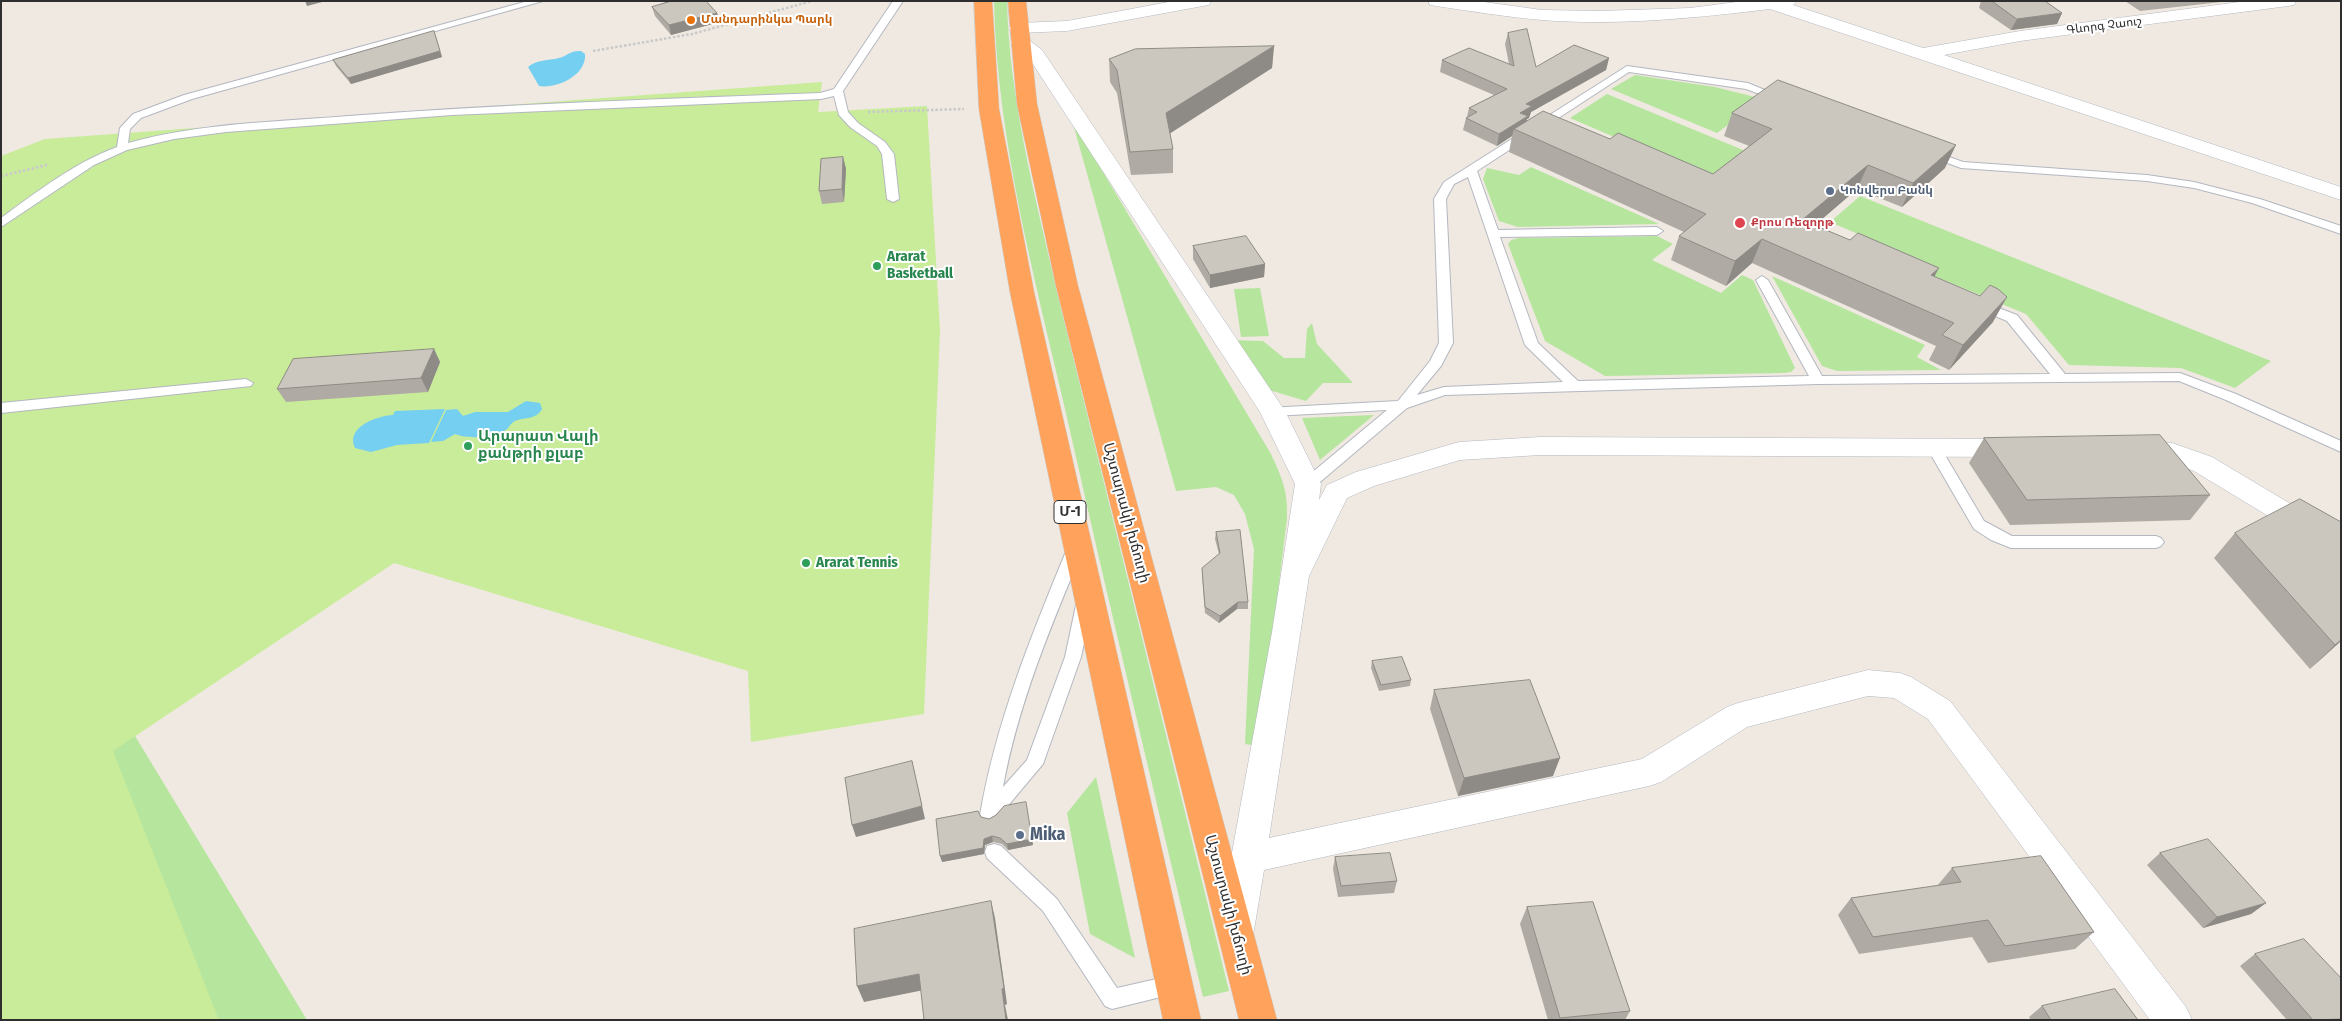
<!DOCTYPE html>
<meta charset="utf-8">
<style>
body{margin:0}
#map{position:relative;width:2342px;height:1021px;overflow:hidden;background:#efe9e1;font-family:"Fira Sans Condensed",sans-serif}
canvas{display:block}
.frame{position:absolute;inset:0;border:2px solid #2e2e2e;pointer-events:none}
</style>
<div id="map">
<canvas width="2342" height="1021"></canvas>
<div class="frame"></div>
</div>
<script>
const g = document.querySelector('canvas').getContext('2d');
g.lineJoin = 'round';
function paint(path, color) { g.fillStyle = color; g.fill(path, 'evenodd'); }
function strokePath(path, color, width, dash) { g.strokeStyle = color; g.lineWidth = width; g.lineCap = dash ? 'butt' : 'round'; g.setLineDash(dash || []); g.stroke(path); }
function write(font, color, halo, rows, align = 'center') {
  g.font = font + ' "Fira Sans Condensed","Noto Sans Armenian",sans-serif'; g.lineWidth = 4; g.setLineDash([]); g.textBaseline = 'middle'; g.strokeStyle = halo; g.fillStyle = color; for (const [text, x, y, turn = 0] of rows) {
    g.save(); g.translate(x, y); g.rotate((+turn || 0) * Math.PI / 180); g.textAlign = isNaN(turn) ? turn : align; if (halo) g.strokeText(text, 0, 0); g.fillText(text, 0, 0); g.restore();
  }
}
const green = new Path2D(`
 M994,1h13c2,97 28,194 49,287l173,703 -26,6c-47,-196 -94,-392 -138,-588 -31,-134 -68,-270 -71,-408z
 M1635,75l80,12 48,12 -46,34 -106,-44z
 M1607,94l141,58 -36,27 -142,-61z
 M1072,120l199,334c11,24 17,37 16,64l-26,216 -10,11 -6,-1 9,-195 -9,-35 -11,-19 -18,-8 -40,4z
 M1531,167l128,57 -141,3 -19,-6 -16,-42 4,-11 32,7z
 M1860,196l411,165 -36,27 -54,-20 -112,-3 -43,-51 -175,-72 7,-8 -28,-12z
 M1657,236l16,8 -21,16 69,33 21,-18 11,5 42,88 -4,4 -7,1 -179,3 -60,-35 -37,-97 3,-4 8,-2z
 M1772,276l153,69 -8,12 24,13 -104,1 -15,-5z
 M1260,288l9,48 -28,1 -7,-48z
 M1312,323l5,21 36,39h-30l-17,18 -47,-14 -31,-47 35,1 21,17h21l2,-29z
 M1374,415l-54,45 -18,-42z
 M100,678l207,342h-306v-327z
 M1096,777l39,181 -45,-24 -23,-121z`);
const pitch = new Path2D(`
 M822,82l-4,30 109,-6 13,224 -16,384 -173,28 -3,-71 -354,-108 -281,188 106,269h-218v-864l44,-17z`);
const water = new Path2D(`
 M581,51l4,3c2,21 -28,35 -46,32l-11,-19c9,-8 20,-6 31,-9 8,-2 12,-8 22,-7z
 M526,401l14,2 2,6c-6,11 -17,8 -27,12 -5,2 -6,8 -11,10 -11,7 -38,8 -49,3l-12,7 -12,1 15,-32 11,-1 6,7 12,-4h33z
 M445,409l-16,34 -32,2 -26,7 -16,-4c-10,-21 22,-32 38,-33l2,-4z`);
const path = new Path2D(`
 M593,51l99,-17 120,-33
 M868,112l96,-3
 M1,176l46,-11`);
const lane = new Path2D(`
 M528,1h15l-351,98 -51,19 -11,11 -2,14c72,-20 147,-21 221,-27 157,-12 314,-17 471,-23l14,-4 59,-88h10l-60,90 5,21 10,11 27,19 9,12 5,45 -6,3 -6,-3 -5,-45 -5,-8 -27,-19 -11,-12 -5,-19 -13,3 -369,16 -226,17 -52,7 -47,11 -33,15 -93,62v-9c37,-27 73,-55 116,-71l3,-19 13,-14 51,-19z
 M1627,66l121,17 38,16 -5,3 -35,-13 -117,-17 -152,99 21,59 159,-3 6,4 -6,4 -157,2 38,106 40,38 231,-5 -53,-96 6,-4 6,4 54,96 228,-2 -43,-53 -31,-13 -2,-3 6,-4 37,14 48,59 115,-1 56,21 105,47v11l-115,-52 -47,-19 -361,3 -373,11 -38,13 -94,80h-10l-2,-4 2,-4 84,-70 -115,6 -7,-5 2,-3 131,-7 32,-40 9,-18 -5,-144 10,-17zM1468,177l57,168 38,37 -119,5 -27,8 24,-29 12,-23 -7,-144 8,-15z
 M1930,150l33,12 184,13 47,7 66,17 81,27v8l-89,-31 -58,-15 -47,-7 -186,-13 -35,-13v-4z
 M246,379l7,4 -2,3 -250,27v-10z
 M1934,443l5,2 45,76 28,15h144l5,2 3,4 -3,4 -5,2h-145l-20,-8 -17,-11 -47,-81 2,-3z
 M1075,543l5,2 3,4c-32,77 -65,155 -80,238l24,-27 38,-103 11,-52 2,-4 6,-2 6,2 2,4 -11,52 -38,107 -47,56 -7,3 -6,-2 -3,-6c16,-93 51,-179 87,-266l3,-4z
 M994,844l7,2 56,53 60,89 57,-13 7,3 3,7 -3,7 -69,17 -7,-3 -62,-95 -56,-53 -2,-6 2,-6z`);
const street = new Path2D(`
 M1174,1h37l-2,4 -6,1 -136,25 -49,2 -6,-1 -3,-4 3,-4 6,-1 49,-2z
 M1428,1h49l65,9 57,1 91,-3 54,-7h53l-4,4 130,43 97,-17 227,-30h49l-2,4 -6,1 -268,35 -76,14 397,132v13l-571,-191c-75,9 -153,17 -228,11 -36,-3 -71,-9 -106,-14l-6,-1z
 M1020,37l6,1 16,12 243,361 36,73 -2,16 8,-15 29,-13 103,-30 81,-5 474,2 9,3 4,6 -4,6 -9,3 -474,-2 -80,5 -86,26 -27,12 -38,78 -40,262 373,-79 85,-52 11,-4 130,-33 32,3 11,4 39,24 236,306 6,13h-42l-222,-301 -34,-21 -26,-2 -121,31 -86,55 -12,4 -385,84 -10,60 -5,12 -13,5 -13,-5 -5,-12 54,-298 23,-148 -35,-72 -231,-354 -18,-16 3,-4z
 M2140,440l32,3 40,14 129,77v23l-10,-3 -137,-83 -25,-10 -38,-6 -4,-6 4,-6z`);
const highway = new Path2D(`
 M974,1h18l7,108 35,183 167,728h-38l-153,-728 -31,-183z
 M1008,1h18l11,103 41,182 199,734h-38l-183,-734 -39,-182z`);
const wall = new Path2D(`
 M663,1h43l11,12 3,9 -49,13 -16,-19 -3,-9 13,-4z
 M1981,1h64l17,12 -5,11 -46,6 -32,-22z
 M2125,1h106l-91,10z
 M1508,33l28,34 73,-9 -3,12 -75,42 -2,6 -2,1v2l83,18 103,35 36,-28 -25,-10 8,-23 213,55 -43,39 -45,-18 -43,37 120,50 59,46 -44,48 -20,-10 7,-14 -184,-83 -26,23 -55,-26 8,-24 5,-4 -175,-80 3,-16 -15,10 -34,-16 3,-12 1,-1 2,-9 25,-13 -54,-23 2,-12 67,4 -4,-20z
 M436,37l6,20 -91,27 -15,-18 -3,-6z
 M1274,46l-2,22 -102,65 3,16v24l-42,2 -14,-82 -7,-11 -1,-23z
 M843,157l3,12 -2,33 -22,2 -3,-13z
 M1193,246l72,18 -1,13 -54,11 -17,-29z
 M434,349l6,13 -12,30 -142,10 -9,-13z
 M1984,438l226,57 -20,25 -180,5 -41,-62z
 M2341,522v119l-31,28 -96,-111 21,-25z
 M1216,532l32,70v7h-11l-18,14 -14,-10 -3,-38v-7l17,-14 -4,-15z
 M1372,661l39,19 -1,6 -31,5 -8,-23z
 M1434,690l119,86 -95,20 -28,-87z
 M981,817l51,22 1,6 -25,5 -6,-6 -9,-2 -8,3 -1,9 -42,8z
 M2160,853l106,50 -15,11 -48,14 -56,-63z
 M1335,857l62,24 -3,12 -56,4 -5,-28z
 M1952,868l142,64 -19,17 -87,14 -16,-26 -113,17 -21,-39 13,-17 86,-12z
 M1527,907l103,104 -5,9h-77l-28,-96z
 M2255,954l86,66h-54l-47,-54z
 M2042,1006l96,14h-107l-2,-3z`);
const shadedWall = new Path2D(`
 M305,1h21l-19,5z
 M717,13l3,9 -49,13 -2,-10z
 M2062,13l-5,11 -46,6 6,-11z
 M434,31l8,26 -91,27 -3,-6z
 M1274,46l-2,22 -106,68v-23z
 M1609,58l-3,12 -75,42 -2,6 -2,1 -2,9 -11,1 -2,7 -15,10 2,-12 21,-21 6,-9z
 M1956,145l-11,23 -43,39 11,-24z
 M843,157l3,12 -2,33 -2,-13z
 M1868,165l-11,24 -65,56 10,-25z
 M1762,239l-10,24 -26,23 9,-25z
 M1265,264l-1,13 -54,11v-13z
 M1939,268l-13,24 5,-17z
 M2007,297l-14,25 -44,48 14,-25z
 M434,349l6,13 -12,30 -7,-14z
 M1238,602l-1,7 -18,14 1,-7z
 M2341,640v1l-31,28 25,-24z
 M1560,758l-7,18 -95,20 6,-18z
 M912,761l13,58 -69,18 -4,-12z
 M992,836l1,6 -8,3 -1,9 -42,8 -2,-6z
 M1032,839l1,6 -25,5 -1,-6z
 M991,901l4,17 12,86 -2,1 3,15h-2z
 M2266,903l-15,11 -48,14 14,-11z
 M919,974l5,16 -60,12 -7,-16z`);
const building = new Path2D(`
 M672,1h34l11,12 -48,12 -17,-18z
 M1992,1h53l17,12 -45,6z
 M1527,29l9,38 38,-22 35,13 -83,46 6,2 -12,7 8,3 -29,18 -33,-16 11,-6 -8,-4 38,-19 -65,-29 27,-12 45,18 -6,-33z
 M434,31l6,20 -92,27 -15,-18z
 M1274,46l-108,67 7,36 -43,3 -13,-82 -8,-11 26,-10z
 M1778,80l178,65 -43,38 -45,-18 -66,55 48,20 8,-7 81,35 -8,7 49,21 10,-11 8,4 9,8 -44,48 -21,-10 12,-12 -192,-84 -27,22 -56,-25 27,-22 -192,-85 29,-18 67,28 8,-6 95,41 59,-45 -40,-16z
 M843,157l-1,32 -23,2 2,-32z
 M1246,236l19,28 -55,11 -17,-29z
 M434,349l-13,29 -144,11 16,-30z
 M2160,435l50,60 -183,5 -43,-62z
 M2300,499l41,23v118l-6,5 -100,-112z
 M1240,530l8,72h-10l-18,14 -15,-9 -3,-39 18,-15 -4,-21z
 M1402,657l9,23 -30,5 -9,-24z
 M1530,680l30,78 -96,20 -30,-88z
 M912,761l10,45 -70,19 -7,-47z
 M1026,802l6,37 -25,5 -7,-6 -8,-2 -8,3 -1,9 -43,8 -4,-37 42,-8 3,6 8,2 7,-4 8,-9z
 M2208,839l58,64 -49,14 -57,-64z
 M1390,853l7,28 -56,5 -6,-29z
 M2041,856l53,76 -89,14 -17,-26 -115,17 -22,-39 110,-16 -9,-14z
 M991,901l13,87 -2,1 4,31h-82l-5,-46 -62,12 -3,-57z
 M1593,902l37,109 -70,7 -33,-111z
 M2304,939l37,39v41l-28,1 -58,-66z
 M2115,989l23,31h-87l-9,-14z`);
const markers = [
 [691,20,5,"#e8710a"],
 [1830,191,5,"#5c6f8a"],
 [1740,223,6,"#e0444e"],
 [877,266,5,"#2e9e5b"],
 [468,446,5,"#2e9e5b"],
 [806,563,5,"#2e9e5b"],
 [1020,835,5,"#5c6f8a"]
];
const farFoodnames = [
 ["Մանդարինկա Պարկ",701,20]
];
const farStreetnames = [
 ["Գևորգ Չաուշ",2104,26,-7]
];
const farServicenames = [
 ["Կոնվերս Բանկ",1840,191]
];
const farHealthnames = [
 ["Քրոս Ռեզորթ",1751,223]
];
const shields = [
 [1070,512,32]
];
const shieldNames = [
 ["Մ-1",1070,512]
];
const leisureNames = [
 ["Ararat",887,257],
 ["Basketball",887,274],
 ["Արարատ Վալի",478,437],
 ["քանթրի քլաբ",478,454],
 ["Ararat Tennis",816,563]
];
const streetNames = [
 ["Աշտարակի խճուղի",1126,513,75],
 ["Աշտարակի խճուղի",1228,905,75]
];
const nearServicenames = [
 ["Mika",1030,835]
];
paint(green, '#b6e59e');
paint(pitch, '#c9ec9a');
paint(water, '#75cff0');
strokePath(lane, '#b4b7c1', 2);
strokePath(street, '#b4b7c1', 1);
strokePath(highway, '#c9c9c9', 1);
strokePath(path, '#c9c9c9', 2.5, [2.5, 2]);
paint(lane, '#fff');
paint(street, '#fff');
paint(highway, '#ffa35c');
paint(wall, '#afaba4');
paint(shadedWall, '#8e8b86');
paint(building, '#cbc7bf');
strokePath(building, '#8e8b86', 1);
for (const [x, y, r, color] of markers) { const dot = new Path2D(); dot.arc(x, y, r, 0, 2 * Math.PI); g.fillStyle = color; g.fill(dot); strokePath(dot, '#fff', 2); }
write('bold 12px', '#c56008', '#fff', farFoodnames, 'left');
write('12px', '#2e2e2e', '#fff', farStreetnames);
write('bold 12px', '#4e5e75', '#fff', farServicenames, 'left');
write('bold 12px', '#be3a42', '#fff', farHealthnames, 'left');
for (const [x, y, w] of shields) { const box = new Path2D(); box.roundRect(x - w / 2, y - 11.5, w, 23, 4); g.fillStyle = '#fff'; g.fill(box); strokePath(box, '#2e2e2e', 1); }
write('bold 14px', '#2e2e2e', null, shieldNames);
write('bold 15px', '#27864d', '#fff', leisureNames, 'left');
write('15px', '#2e2e2e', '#fff', streetNames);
write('bold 18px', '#4e5e75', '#fff', nearServicenames, 'left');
</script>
